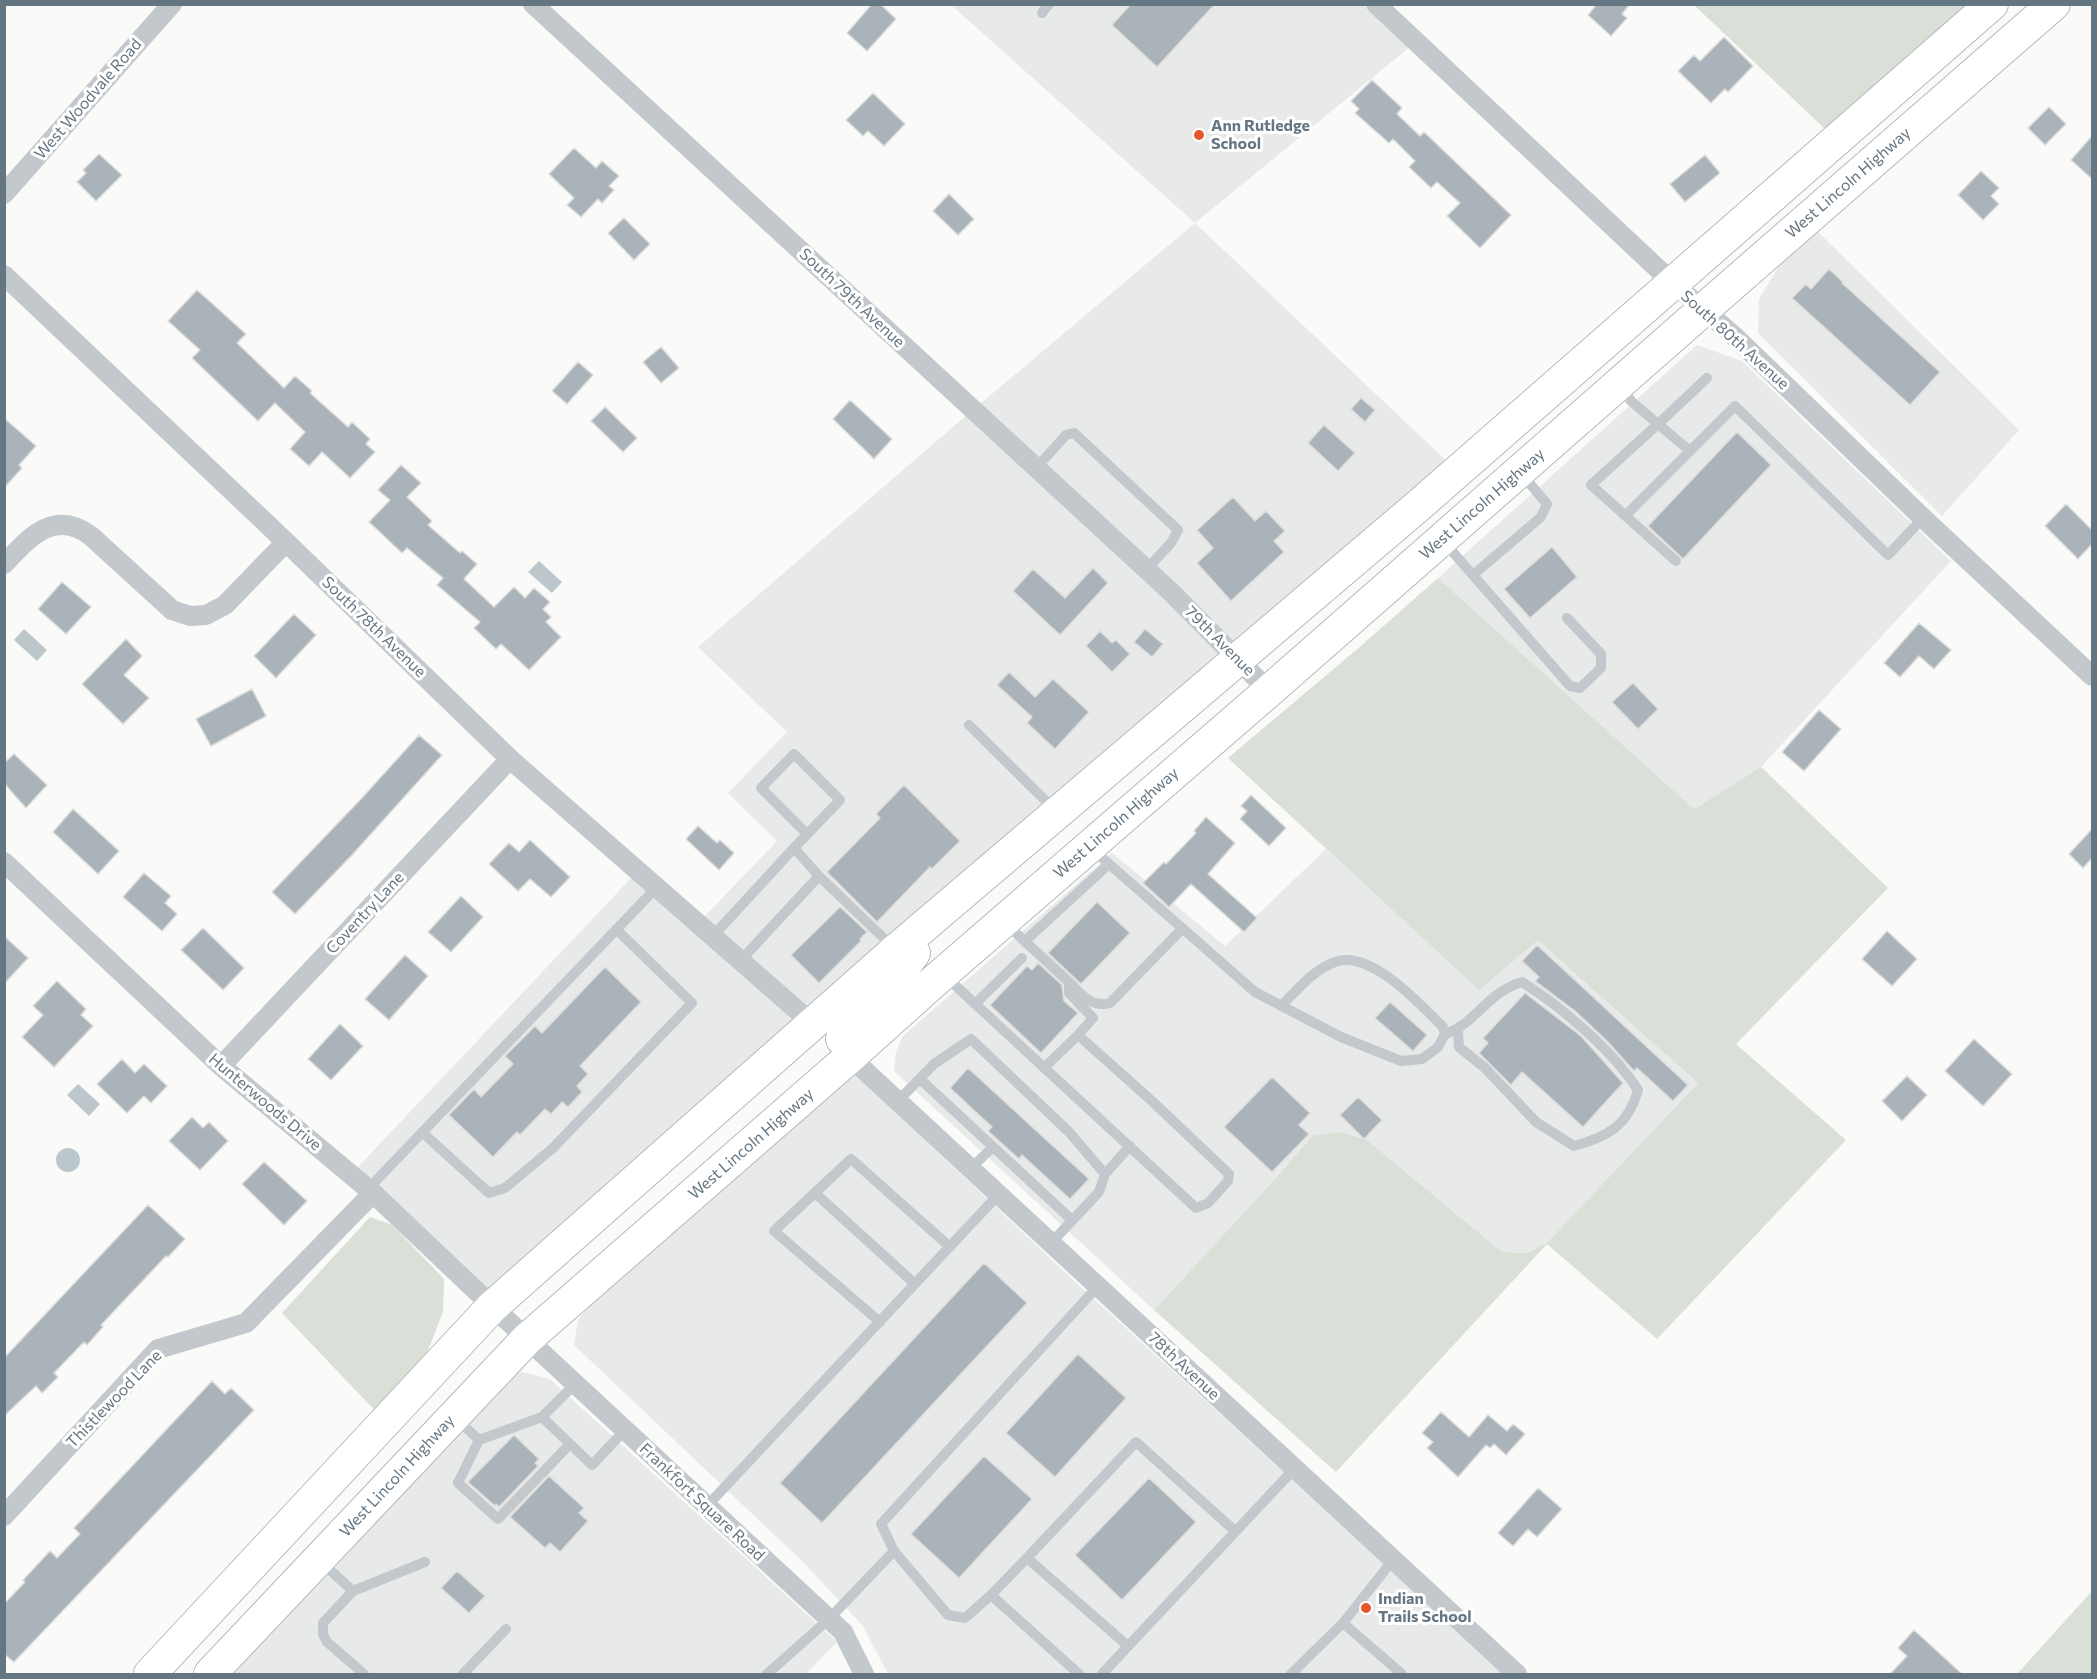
<!DOCTYPE html>
<style>
body{margin:0}
#map{position:relative;width:2097px;height:1679px;overflow:hidden;background:#fafaf8;font-family:Commissioner,sans-serif}
canvas{display:block}
.frame{position:absolute;inset:0;border:6px solid #657683;pointer-events:none}
</style>
<div id="map">
<canvas width="2097" height="1679"></canvas>
<div class="frame"></div>
</div>
<script>
const g = document.querySelector('canvas').getContext('2d');
g.lineJoin = 'round';
function paint(path, color) { g.fillStyle = color; g.fill(path, 'evenodd'); }
function strokePath(path, color, width, dash) { g.strokeStyle = color; g.lineWidth = width; g.lineCap = dash ? 'butt' : 'round'; g.setLineDash(dash || []); g.stroke(path); }
function write(font, color, halo, rows, align = 'center') {
  g.font = font + ' Commissioner,sans-serif'; g.lineWidth = 6; g.setLineDash([]); g.textBaseline = 'middle'; g.strokeStyle = halo; g.fillStyle = color; for (const [text, x, y, turn = 0] of rows) {
    g.save(); g.translate(x, y); g.rotate((+turn || 0) * Math.PI / 180); g.textAlign = isNaN(turn) ? turn : align; if (halo) g.strokeText(text, 0, 0); g.fillText(text, 0, 0); g.restore();
  }
}
const built = new Path2D(`
 M951,5h414l46,41 -216,177 258,244 -217,182 -256,-245 215,-181z
 M1813,227l206,203 -77,86 -184,-183 1,-34 22,-36z
 M1697,345l45,16 209,200 -190,206 -67,42 -256,-231z
 M969,413l261,244 -416,361 -111,-100 74,-77 -49,-48 59,-61 -89,-85z
 M1326,849l153,140 59,-50 160,144 -151,161 -19,9 -26,-1 -135,-112 -55,-4 -36,42 -122,132 -260,-239 2,-19 6,-15 210,-184 113,93z
 M634,875l171,149 -313,272 -136,-127z
 M852,1071l218,206 435,397h-617l-25,-48 -60,-64 -229,-217 4,-25 31,-40z
 M514,1370l36,9 287,263 -31,32h-582z`);
const green = new Path2D(`
 M1694,5h276l-145,124z
 M1438,578l256,231 67,-42 127,121 -152,156 110,96 -189,199 -110,-95 -211,228 -182,-162 122,-132 36,-42 27,-4 28,8 135,112 26,1 19,-10 151,-160 -160,-143 -59,50 -251,-232 134,-113z
 M370,1217l22,8 52,54 -1,33 -22,56 -40,49 -99,-104z
 M2092,1591v83h-75z`);
const water = new Path2D(`
 M539,561l23,21 -10,11 -24,-21z
 M24,629l23,21 -10,11 -23,-21z
 M78,1084l22,20 -11,12 -22,-21z
 M56 1160a12 12 0 1 1 24 0a12 12 0 1 1-24 0Z`);
const building = new Path2D(`
 M872,4h8l16,15 -29,32 -20,-18z
 M1131,4h84l-58,63 -45,-42z
 M1597,4h33l-8,10 5,4 -16,18 -23,-21z
 M1724,37l29,29 -25,26 -3,-3 -14,14 -33,-32 16,-16 6,6z
 M1372,80l30,28 -5,6 23,22 4,-4 87,83 -31,33 -33,-32 13,-13 -23,-21 -6,6 -22,-21 6,-6 -22,-22 -4,4 -34,-30 4,-4 -8,-8z
 M873,93l32,31 -21,22 -16,-15 -5,5 -17,-16z
 M2049,107l17,17 -21,21 -17,-17z
 M2092,136v43l-21,-19z
 M574,148l22,20 6,-7 17,15 -10,10 5,4 -12,13 -4,-4 -17,18 -14,-12 7,-7 -25,-24z
 M99,154l23,21 -26,26 -19,-19 9,-9 -3,-3z
 M1705,155l15,18 -35,29 -15,-18z
 M1981,171l18,17 -8,8 8,8 -16,16 -25,-25z
 M949,194l25,25 -16,16 -25,-24z
 M624,218l26,26 -16,16 -26,-27z
 M1829,269l14,13 -1,1 98,89 -30,33 -118,-107 14,-14 5,5z
 M197,290l49,44 -9,9 47,45 11,-12 17,15 -2,2 38,34 4,-5 18,17 -4,5 9,8 -25,26 -28,-26 -13,14 -19,-17 15,-17 -30,-29 -17,18 -66,-63 8,-8 -32,-29z
 M661,347l18,21 -18,15 -18,-21z
 M578,362l15,13 -26,29 -15,-13z
 M1361,398l14,12 -10,12 -14,-13z
 M850,400l42,39 -18,20 -41,-40z
 M605,407l32,31 -14,14 -32,-31z
 M4,418l32,28 -17,19 3,3 -18,20z
 M1324,425l31,28 -17,18 -30,-28z
 M1737,432l34,33 -88,94 -35,-33z
 M401,465l20,18 -14,14 25,24 -4,4 32,28 2,-2 15,13 -13,15 30,28 20,-20 11,11 9,-10 16,14 -7,7 8,8 -5,5 15,15 -32,33 -28,-26 -5,5 -22,-21 6,-6 -43,-37 6,-7 -36,-30 -5,5 -33,-31 21,-22 -12,-10z
 M1233,497l22,24 11,-10 19,20 -11,10 10,11 -53,49 -34,-38 16,-15 -16,-18z
 M2066,504l26,26v14l-14,15 -33,-33z
 M1552,547l25,30 -47,41 -26,-29z
 M1093,568l15,15 -48,52 -47,-44 20,-22 32,29z
 M62,582l29,25 -25,27 -28,-25z
 M294,614l22,21 -40,43 -22,-22z
 M1919,623l32,27 -17,19 -15,-13 -19,21 -16,-14z
 M1145,629l18,15 -11,13 -18,-15z
 M1100,631l12,12 4,-3 14,14 -18,18 -26,-26z
 M126,639l16,17 -18,19 25,23 -26,26 -41,-40z
 M1009,672l26,25 18,-18 36,33 -34,37 -28,-26 5,-6 -35,-32z
 M1633,683l25,26 -20,20 -26,-27z
 M252,689l14,27 -55,30 -15,-27z
 M1819,710l22,19 -37,42 -22,-19z
 M419,735l23,20 -90,100 -57,59 -23,-22 89,-93z
 M14,754l33,31 -21,23 -22,-25v-20z
 M904,785l56,56 -28,28 -2,-2 -53,55 -50,-50 53,-54 -4,-4z
 M1251,795l35,33 -17,18 -29,-27 7,-8 -6,-5z
 M73,809l46,42 -21,23 -45,-42z
 M1206,817l29,26 -27,31 49,44 -13,14 -53,-48 -22,23 -26,-24 21,-21 2,2 30,-31 -2,-2z
 M698,826l19,17 3,-3 14,13 -15,17 -33,-31z
 M2092,829v29l-9,10 -14,-14z
 M530,840l40,37 -19,20 -21,-18 -12,12 -29,-27 20,-21 10,9z
 M144,873l27,23 -6,7 12,11 -15,17 -39,-34z
 M461,896l22,21 -32,35 -23,-20z
 M1097,902l33,31 -49,51 -33,-31z
 M840,907l27,25 -7,7 1,2 -42,42 -28,-28z
 M203,928l41,40 -21,22 -42,-40z
 M1887,931l30,28 -25,27 -30,-27z
 M4,936l24,22 -24,26z
 M1537,945l151,140 -15,16 -36,-33 -3,3 -28,-31 -31,-29 -40,-30 4,-4 -17,-16z
 M405,955l23,21 -39,44 -24,-21z
 M1038,963l24,22 2,16 14,12 -37,40 -51,-48 37,-39 5,4z
 M605,967l36,35 -61,64 8,8 -11,12 5,6 -14,15 -6,-5 -11,12 -6,-5 -25,26 -3,-3 -24,25 -44,-42 25,-26 7,8 32,-33 -8,-8 30,-30 7,7z
 M57,981l29,28 -5,6 12,11 -39,41 -32,-30 21,-22 -10,-9z
 M1525,993l56,43 42,47 -40,44 -61,-55 -11,13 -32,-32 9,-10 -5,-5z
 M1390,1002l37,33 -14,16 -38,-33z
 M340,1024l23,22 -32,34 -23,-21z
 M1974,1039l38,35 -29,32 -38,-35z
 M122,1059l13,14 9,-9 23,22 -16,17 -7,-7 -17,17 -30,-29z
 M968,1068l121,111 -19,20 -48,-44 -3,4 -31,-28 4,-4 -42,-39z
 M1907,1076l20,19 -25,26 -20,-20z
 M1272,1077l38,36 -11,12 10,9 -37,38 -48,-45z
 M1358,1097l24,23 -18,19 -24,-24z
 M192,1117l11,11 6,-6 19,19 -28,29 -31,-29z
 M264,1162l43,39 -23,24 -42,-41z
 M148,1205l37,34 -17,18 -2,-1 -65,69 2,2 -16,18 -3,-3 -30,31 4,4 -16,16 -6,-7 -32,30v-58z
 M984,1263l43,40 -205,220 -42,-40z
 M1078,1354l48,44 -71,79 -49,-44z
 M212,1381l13,13 6,-6 23,22 -240,252 -10,-8v-50l21,-22 -2,-2 27,-29 7,7 23,-24 -6,-6z
 M1441,1412l28,25 19,-22 19,16 6,-7 12,10 -19,21 -12,-11 -4,4 -4,-3 -28,32 -31,-29 6,-6 -11,-9z
 M514,1435l25,24 -4,4 3,3 -39,41 -3,-3 -1,2 -27,-24z
 M984,1456l48,43 -73,79 -48,-44z
 M549,1476l35,32 -5,5 9,8 -28,31 -10,-9 -5,5 -35,-31z
 M1149,1478l47,44 -74,78 -47,-45z
 M1538,1488l24,21 -25,28 -9,-8 -15,17 -15,-13z
 M457,1571l28,25 -16,17 -28,-25z
 M1914,1630l48,44h-72l17,-18 -9,-8z`);
const lane = new Path2D(`
 M1042,13l7,-9
 M1621,386l10,15 27,23 -67,61 85,76
 M1690,451l-32,-27 49,-46
 M1036,468l30,-33 8,-2 104,97 -7,13 -25,27
 M1625,516l110,-110 153,149 35,-37
 M1444,542l126,144 10,2 21,-20v-14l-34,-36
 M1473,575l68,-58 6,-13 -26,-31
 M969,725l87,86
 M807,834l-46,-46 33,-34 46,46 -46,48 25,28
 M1092,849l163,143 86,45 60,24 21,-2 16,-12 7,-13 -2,-7c-23,-23 -73,-78 -108,-65 -22,8 -38,28 -54,44
 M713,936l81,-88
 M1025,941l84,-77
 M741,960l78,-84 75,72
 M945,976l251,232 12,-5 20,-22 1,-7 -76,-72 -75,-67 15,-17 -24,-25v-11l-64,-59
 M1071,984c11,12 22,24 39,19l73,-75
 M975,1004l47,-46
 M1445,1034c32,-11 41,-41 77,-52 40,25 91,69 116,108 -10,36 -31,47 -64,56l-38,-24 -51,-54 -26,-21 -1,-17
 M1044,1068l34,-33
 M920,1079l152,141
 M898,1101l36,-37 37,-25 98,93 36,42 -6,18 -48,51
 M422,1132l67,61 16,-5 48,-40 139,-145 -76,-74
 M971,1168l22,-21
 M1105,1174l25,-28
 M368,1189l289,-302
 M815,1193l100,91
 M880,1322l-106,-91 77,-72 99,88
 M575,1384l-33,33 50,48 33,-35
 M456,1418l23,22 63,-23
 M479,1440l-21,43 40,36 72,-75
 M707,1506l292,-312
 M894,1551l-13,-27 217,-238
 M320,1561l33,30 72,-29
 M353,1591l-30,32v11l4,8 37,32
 M991,1595l36,-37
 M1343,1623l59,51
 M1128,1646l-101,-88 109,-116 99,89
 M463,1674l43,-45
 M767,1674l62,-55 65,-68 54,64 17,3 26,-23 88,79
 M1102,1674l193,-206
 M1291,1674l52,-51 50,-63`);
const street = new Path2D(`
 M533,4l638,588 98,99
 M1376,4l298,280 59,51 190,183 169,158
 M4,194l168,-190
 M4,275l282,267 224,217 304,266
 M4,564c25,-26 50,-56 87,-28l81,74 18,6 16,-1 19,-10 61,-63
 M4,862l217,204 152,127 154,146 316,293 21,42
 M850,1057l667,617
 M221,1066l289,-307
 M4,1516l154,-167 88,-26 127,-130`);
const primary = new Path2D(`
 M842,1039l41,-44 31,-42
 M150,1674l342,-367 404,-357 522,-444 574,-502
 M210,1674l317,-335 323,-282 81,-73 338,-293 434,-381 351,-306`);
const markers = [
 [1199,135,6,"#e4572e"],
 [1366,1608,6,"#e4572e"]
];
const streetNames = [
 ["West Woodvale Road",88,99,-49],
 ["West Lincoln Highway",1848,183,-41],
 ["South 79th Avenue",852,298,43],
 ["South 80th Avenue",1735,340,42],
 ["West Lincoln Highway",1482,504,-41],
 ["South 78th Avenue",374,627,44],
 ["79th Avenue",1220,641,45],
 ["West Lincoln Highway",1116,823,-41],
 ["Coventry Lane",365,913,-47],
 ["Hunterwoods Drive",265,1102,40],
 ["West Lincoln Highway",751,1144,-41],
 ["78th Avenue",1184,1366,43],
 ["Thistlewood Lane",114,1399,-46],
 ["West Lincoln Highway",397,1476,-47],
 ["Frankfort Square Road",702,1502,43]
];
const poiNames = [
 ["Ann Rutledge",1211,126],
 ["School",1211,144],
 ["Indian",1378,1599],
 ["Trails School",1378,1617]
];
paint(built, '#e8e9e9');
paint(green, '#dadfd7');
paint(water, '#bbc7cb');
paint(building, '#aab3b9');
strokePath(building, '#dcdcda', 1.5);
strokePath(primary, '#b5babe', 34);
strokePath(lane, '#c3c8cc', 10);
strokePath(street, '#c3c8cc', 20);
strokePath(primary, '#fff', 32);
for (const [x, y, r, color] of markers) { const dot = new Path2D(); dot.arc(x, y, r, 0, 2 * Math.PI); g.fillStyle = color; g.fill(dot); strokePath(dot, '#fff', 2); }
write('16px', '#657683', '#fff', streetNames);
write('bold 16px', '#657683', '#fff', poiNames, 'left');
</script>
